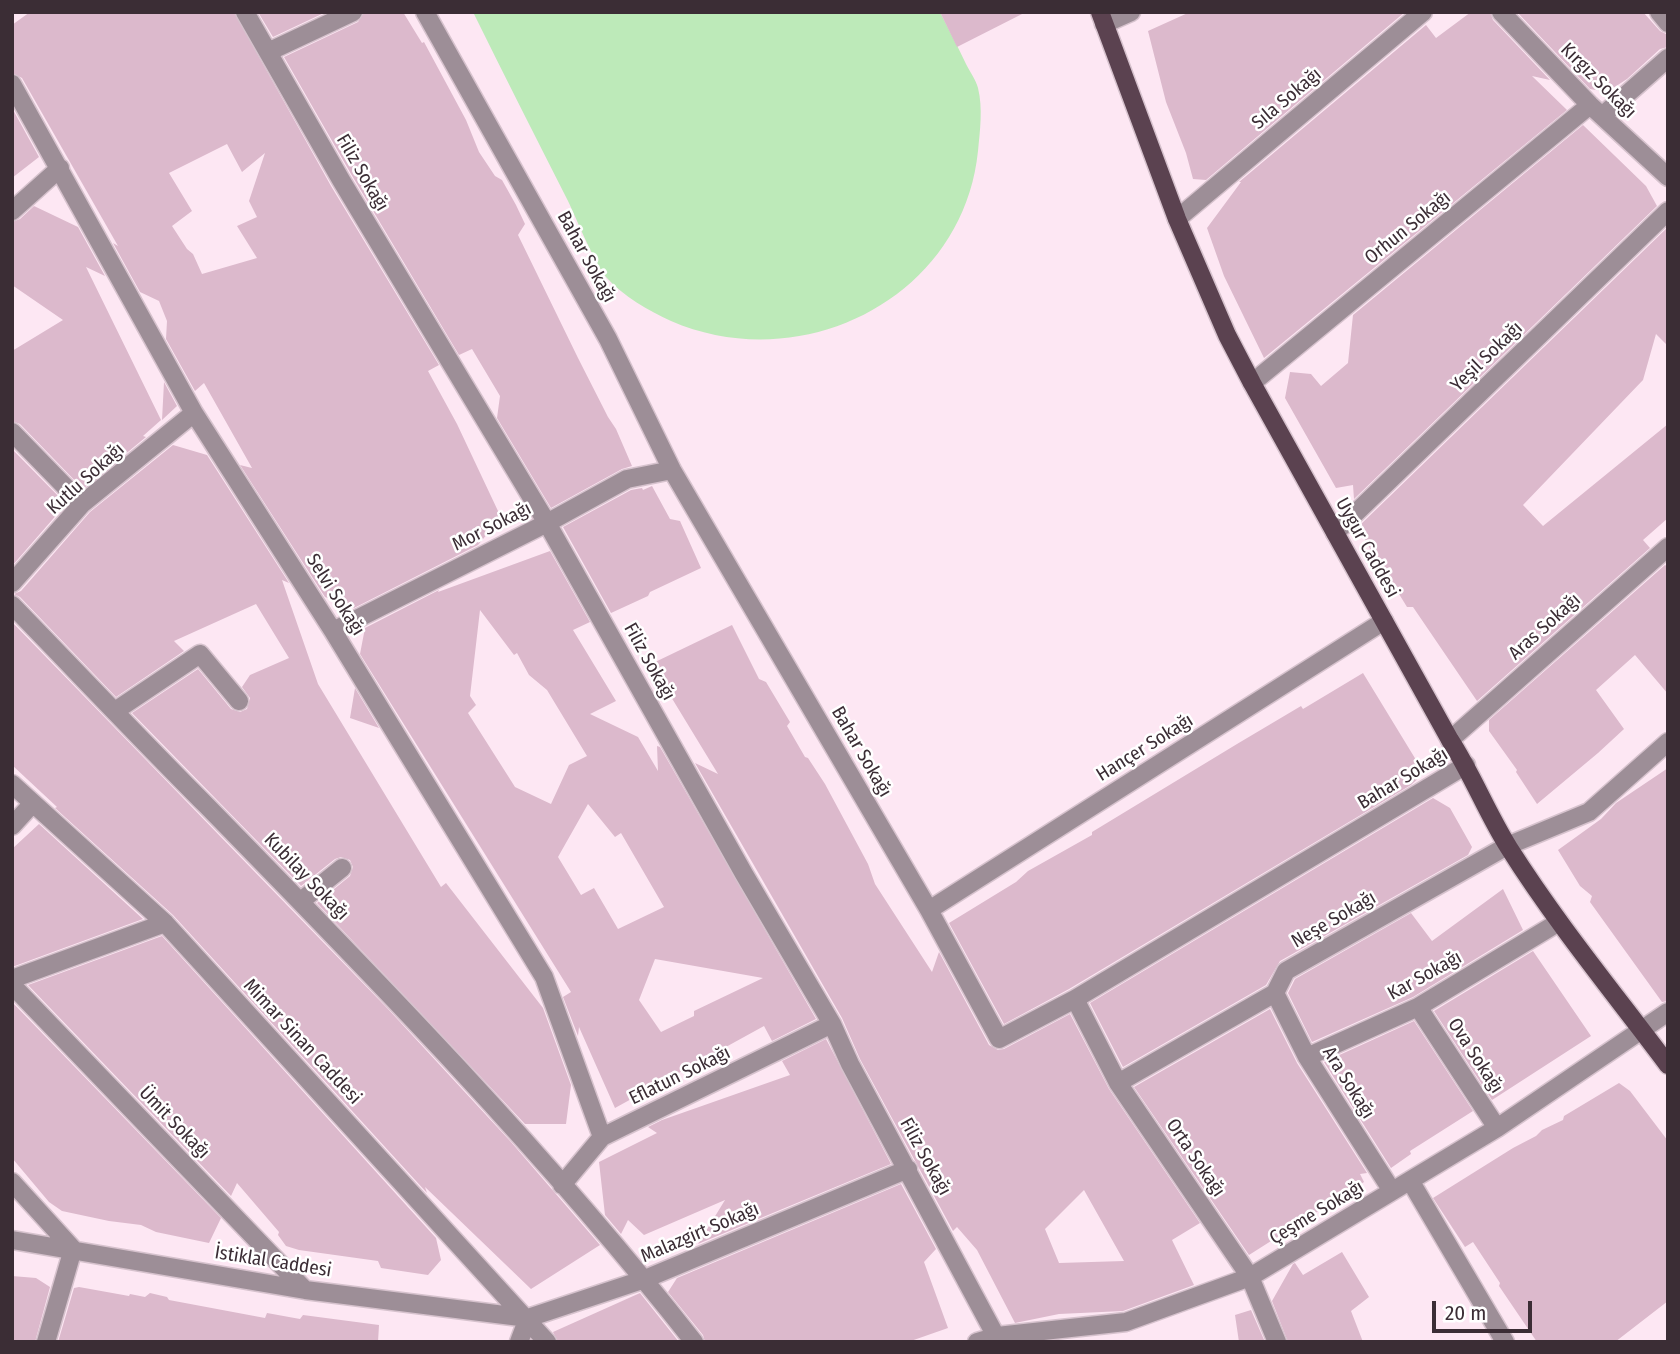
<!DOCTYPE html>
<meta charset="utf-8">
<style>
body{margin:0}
#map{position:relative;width:1680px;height:1354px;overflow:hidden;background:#fde7f3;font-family:"Fira Sans Condensed",sans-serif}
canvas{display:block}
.frame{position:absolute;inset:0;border:14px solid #3b2d35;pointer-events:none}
.scale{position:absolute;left:1432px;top:1301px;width:100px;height:32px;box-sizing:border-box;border:4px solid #3b2d35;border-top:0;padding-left:9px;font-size:21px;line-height:24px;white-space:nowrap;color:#3b2d35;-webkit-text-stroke:5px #fff;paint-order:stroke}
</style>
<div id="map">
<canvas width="1680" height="1354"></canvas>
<div class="frame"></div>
<div class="scale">20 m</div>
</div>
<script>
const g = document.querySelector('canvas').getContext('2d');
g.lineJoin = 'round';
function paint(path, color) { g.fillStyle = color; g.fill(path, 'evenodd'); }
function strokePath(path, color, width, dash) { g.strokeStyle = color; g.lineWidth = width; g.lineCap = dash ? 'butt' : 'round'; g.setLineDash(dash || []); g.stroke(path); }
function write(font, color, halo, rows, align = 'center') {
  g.font = font + ' "Fira Sans Condensed",sans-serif'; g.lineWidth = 5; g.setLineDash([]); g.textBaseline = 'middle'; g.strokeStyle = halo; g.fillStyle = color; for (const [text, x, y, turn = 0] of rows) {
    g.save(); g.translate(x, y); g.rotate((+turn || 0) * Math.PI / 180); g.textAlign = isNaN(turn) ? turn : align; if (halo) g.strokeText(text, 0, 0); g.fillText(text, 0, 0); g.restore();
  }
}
const green = new Path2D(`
 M473,12h467c9,18 18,35 26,52 4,8 10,16 12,24 5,20 2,43 0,63 -15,147 -176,227 -307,170 -22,-10 -48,-25 -65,-44 -12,-15 -29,-57 -38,-76 -32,-63 -64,-126 -95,-189z`);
const building = new Path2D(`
 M30,12h204l97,174 108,179 -11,6 29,53 41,87 1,9 -21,25 -124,63 -29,-11 -85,-132 12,3 -48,-85 -9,8 -29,-52 1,-18 -8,-20 -19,-9 -27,-49 5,3 -96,-168 -10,-5v-48zM227,144l15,28 23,-19 -16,48 8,16 -20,9 20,32 -55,16 -9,-20 -6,-5 -15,-23 20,-15 -23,-38z
 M258,12h68l-53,25z
 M364,12h39l19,31 2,-1 42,78 13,32 16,24 7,4 14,25 9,19 -7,11 60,123 30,59 8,12 16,37 -10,3 -71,39 -54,-90 3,-22 -28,-47 -13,6 -108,-181 -67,-117 74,-35z
 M940,12h86l-69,35z
 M1190,12h215l-199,168 -13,-1 -7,-26 -20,-51 -18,-71z
 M1471,12h19l3,8 57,60 -18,-4 35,34 -303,248 -40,-82 -17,-48 34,-46h-2l187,-157 10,13z
 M1517,12h126l17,19 8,4v12l-8,2 -33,30 -20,13 -17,-3z
 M12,108l27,49 -27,21z
 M1583,125l63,61 11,20 -303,293 -1,-14 -17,3 -51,-90 5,-26 21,2 10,12 27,-23 5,-48z
 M34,206l44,21 27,49 -19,-9 75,153 -18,16 3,1 -63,52 -63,-65 -8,-3v-70l51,-31 -51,-35v-63l8,-3z
 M1668,227v119l-12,-12 -13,46 -120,125 20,21 125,-102v94l-25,22 7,8 -173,153 -64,-94h-6l-8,-13v-6l-13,-10 -28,-51z
 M164,382l13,24 -15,14z
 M173,445l34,10 82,128 -7,-3 36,104 123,203 5,-4 97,125 28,77 -5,39h-41l-208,-221 33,-27 3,-9 -3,-7 -9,-3 -6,2 -34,27 -169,-173 66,-44 33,40 9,3 7,-3 3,-11 -8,-11 8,-12 39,-17 -33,-54 -82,37 10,10 -68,46 -96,-100 -6,-3 7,-3 69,-79z
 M12,449l54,55 -54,62z
 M652,486l18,33 10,2 21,47 -51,24 -2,4 -37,17 -48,-86 68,-37 11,-2 1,2z
 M550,551l40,71 -17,8 43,71 -26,13 48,23 20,34 -1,-25 3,1 156,272 -44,22 -8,-15 -149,82 -36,-81 -1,9 -15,-39 8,-5 -211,-338 5,-26 74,-38 -1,2zM480,610l34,45 3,-2 12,22 18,15 40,66 -18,9 -18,39 -36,-17 -47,-74 8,-8 -6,-9zM588,804l27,33 6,-4 43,74 -46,22 -24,-41 -13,7 -23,-38zM655,959l108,19 -69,33v5l-33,16 -22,-32z
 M1665,565l3,2v127l-33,-39 -39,35 28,39 -26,24 -61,51 -21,-32 1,-2 -28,-39v-11z
 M12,622l376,387 123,133 89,103 -69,44 -106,-102 2,6 -254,-278 -118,-107 2,-1 -45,-42z
 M732,625l27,54 7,3 24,40 -3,4 18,31 3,1 17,26 43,80 7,20 57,88 7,-20 50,93 9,5 6,-1 66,-35 39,75 91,134 -28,17 22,45 -71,26 -64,3 -44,9 -38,-73 -20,-23 -4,4 -93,-172 -18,-41 -147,-255 23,11 -67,-110zM1084,1190l40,71 -65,2 -14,-34z
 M1363,673l61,100 -13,12 -342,204 -65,35 -55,-101 67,-41 12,-11 64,-36v-3l145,-88 64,-38 2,3z
 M355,688l24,40 -29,-10z
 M1668,768v233l-6,1 -72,-100 2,-6 -12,-10 -22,-36 43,-31 15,-16z
 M1433,798l17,10 22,39 -4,8 -188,106 -14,24 -143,82 -33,-64z
 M39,824l104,95 -131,48v-118z
 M1503,889l20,41 -110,67 -101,45 -24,-49 7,-14 116,-66 21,28z
 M162,936l274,302 5,22 -13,15 -47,-7 -3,-7 -79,-11 -13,-4 -8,-11 1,-3 -42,-49 -6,13 -203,-211z
 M1533,951l58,85 -99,64 -58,-89z
 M12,1002l209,216 -12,25 -53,-11 -15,-7 -32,-4 -47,-10 -13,-9 -37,-44z
 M1270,1009l27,54 70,110 -7,1 4,8 -115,73 -115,-168z
 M1414,1021l59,90 -63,40 1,3 -20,14 -67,-106z
 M826,1039l65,125 -193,80 27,-44 -81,35 -16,-15 -7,14 -16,-19 -6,-53 58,-29 -9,-6 14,-7 128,-45 -8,-14z
 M1619,1083l11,8 38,50v160l-53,41h-78l-38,-56 1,-3 -27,-41 -8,5 -32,-49 80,-50 23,-12 6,-6 21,-10 1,-4z
 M901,1184l35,65 -12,13 24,66 -40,14h-203l-2,-7 -35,-43 9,-14z
 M1342,1252l27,45 -18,14 12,31h-75l-16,-41 21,-37 2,-1 8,12z
 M12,1276l24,2 14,9 -15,55h-23z
 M79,1287l50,9 1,-2 15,3 5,-4 17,4 2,3 96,18 2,-5 33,6 3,-4 76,10 -1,17h-320l16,-54z
 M640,1293l39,49h-121l-5,-10z
 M1251,1310l14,32h-26l-4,-27z`);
const minor = new Path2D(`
 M245,12l96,168 206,343 197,351 88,150 18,40 149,278
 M425,12l183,327 64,131 257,440 70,129 76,-40 391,-234
 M1501,12l89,93 78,72
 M1659,12l9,11
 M1104,24l27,-12
 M268,52l85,-40
 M12,84l182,329 139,218 211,346 58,160
 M1602,116l66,-58
 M12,211l48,-43
 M1177,219l246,-207
 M1252,383l338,-278
 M12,432l70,72
 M1335,533l333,-322
 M12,583l70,-79 112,-91
 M12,605c65,67 129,135 195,201 169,173 338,346 487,536
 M333,631l214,-108 80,-44 45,-9
 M115,711l85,-57 39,47
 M1450,740l218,-193
 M12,784l153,139 382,419
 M12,826l21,-23
 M301,901l41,-33
 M929,910l455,-289
 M12,979l153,-56
 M12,985l293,305
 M1275,993l32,64 85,134
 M1075,999l43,84 132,194 27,65
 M1418,1007l79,121
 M1307,1057l111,-50 141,-85
 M1118,1083l157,-90 11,-22 221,-125 82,-34 79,-70
 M12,1182l61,67 -27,93
 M1411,1182l94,160
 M562,1185l40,-48 230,-113
 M12,1240l293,50 223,28 117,-39 263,-110
 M519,1342l9,-24
 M977,1342l20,-6 129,-14 124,-45 247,-149 171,-116`);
const major = new Path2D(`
 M1100,12l77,207 50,116 25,48 198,357c22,34 37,73 59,108 48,76 105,145 159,217`);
const streetNames = [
 ["Kırgız Sokağı",1598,81,45],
 ["Sıla Sokağı",1287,99,-40],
 ["Filiz Sokağı",362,173,60],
 ["Orhun Sokağı",1408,228,-39],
 ["Bahar Sokağı",586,257,61],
 ["Yeşil Sokağı",1487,357,-44],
 ["Kutlu Sokağı",86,479,-42],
 ["Mor Sokağı",492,527,-27],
 ["Uygur Caddesi",1367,548,61],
 ["Selvi Sokağı",335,595,58],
 ["Aras Sokağı",1545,627,-42],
 ["Filiz Sokağı",649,662,61],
 ["Hançer Sokağı",1145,748,-32],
 ["Bahar Sokağı",861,752,60],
 ["Bahar Sokağı",1403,779,-31],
 ["Kubilay Sokağı",306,877,46],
 ["Neşe Sokağı",1334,920,-30],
 ["Kar Sokağı",1425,976,-29],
 ["Mimar Sinan Caddesi",302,1042,47],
 ["Ova Sokağı",1475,1056,57],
 ["Eflatun Sokağı",680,1076,-26],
 ["Ara Sokağı",1348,1083,58],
 ["Ümit Sokağı",174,1123,46],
 ["Filiz Sokağı",925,1157,61],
 ["Orta Sokağı",1195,1158,56],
 ["Çeşme Sokağı",1317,1213,-31],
 ["Malazgirt Sokağı",700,1233,-23],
 ["İstiklal Caddesi",273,1262,9]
];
paint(green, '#bdeab9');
paint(building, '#dcb9cc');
strokePath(minor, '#d6c2cd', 21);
strokePath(major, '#d6c2cd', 21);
strokePath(minor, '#9d8e97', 18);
strokePath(major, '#5b4250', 18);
write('19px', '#3b2d35', '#fff', streetNames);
</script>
